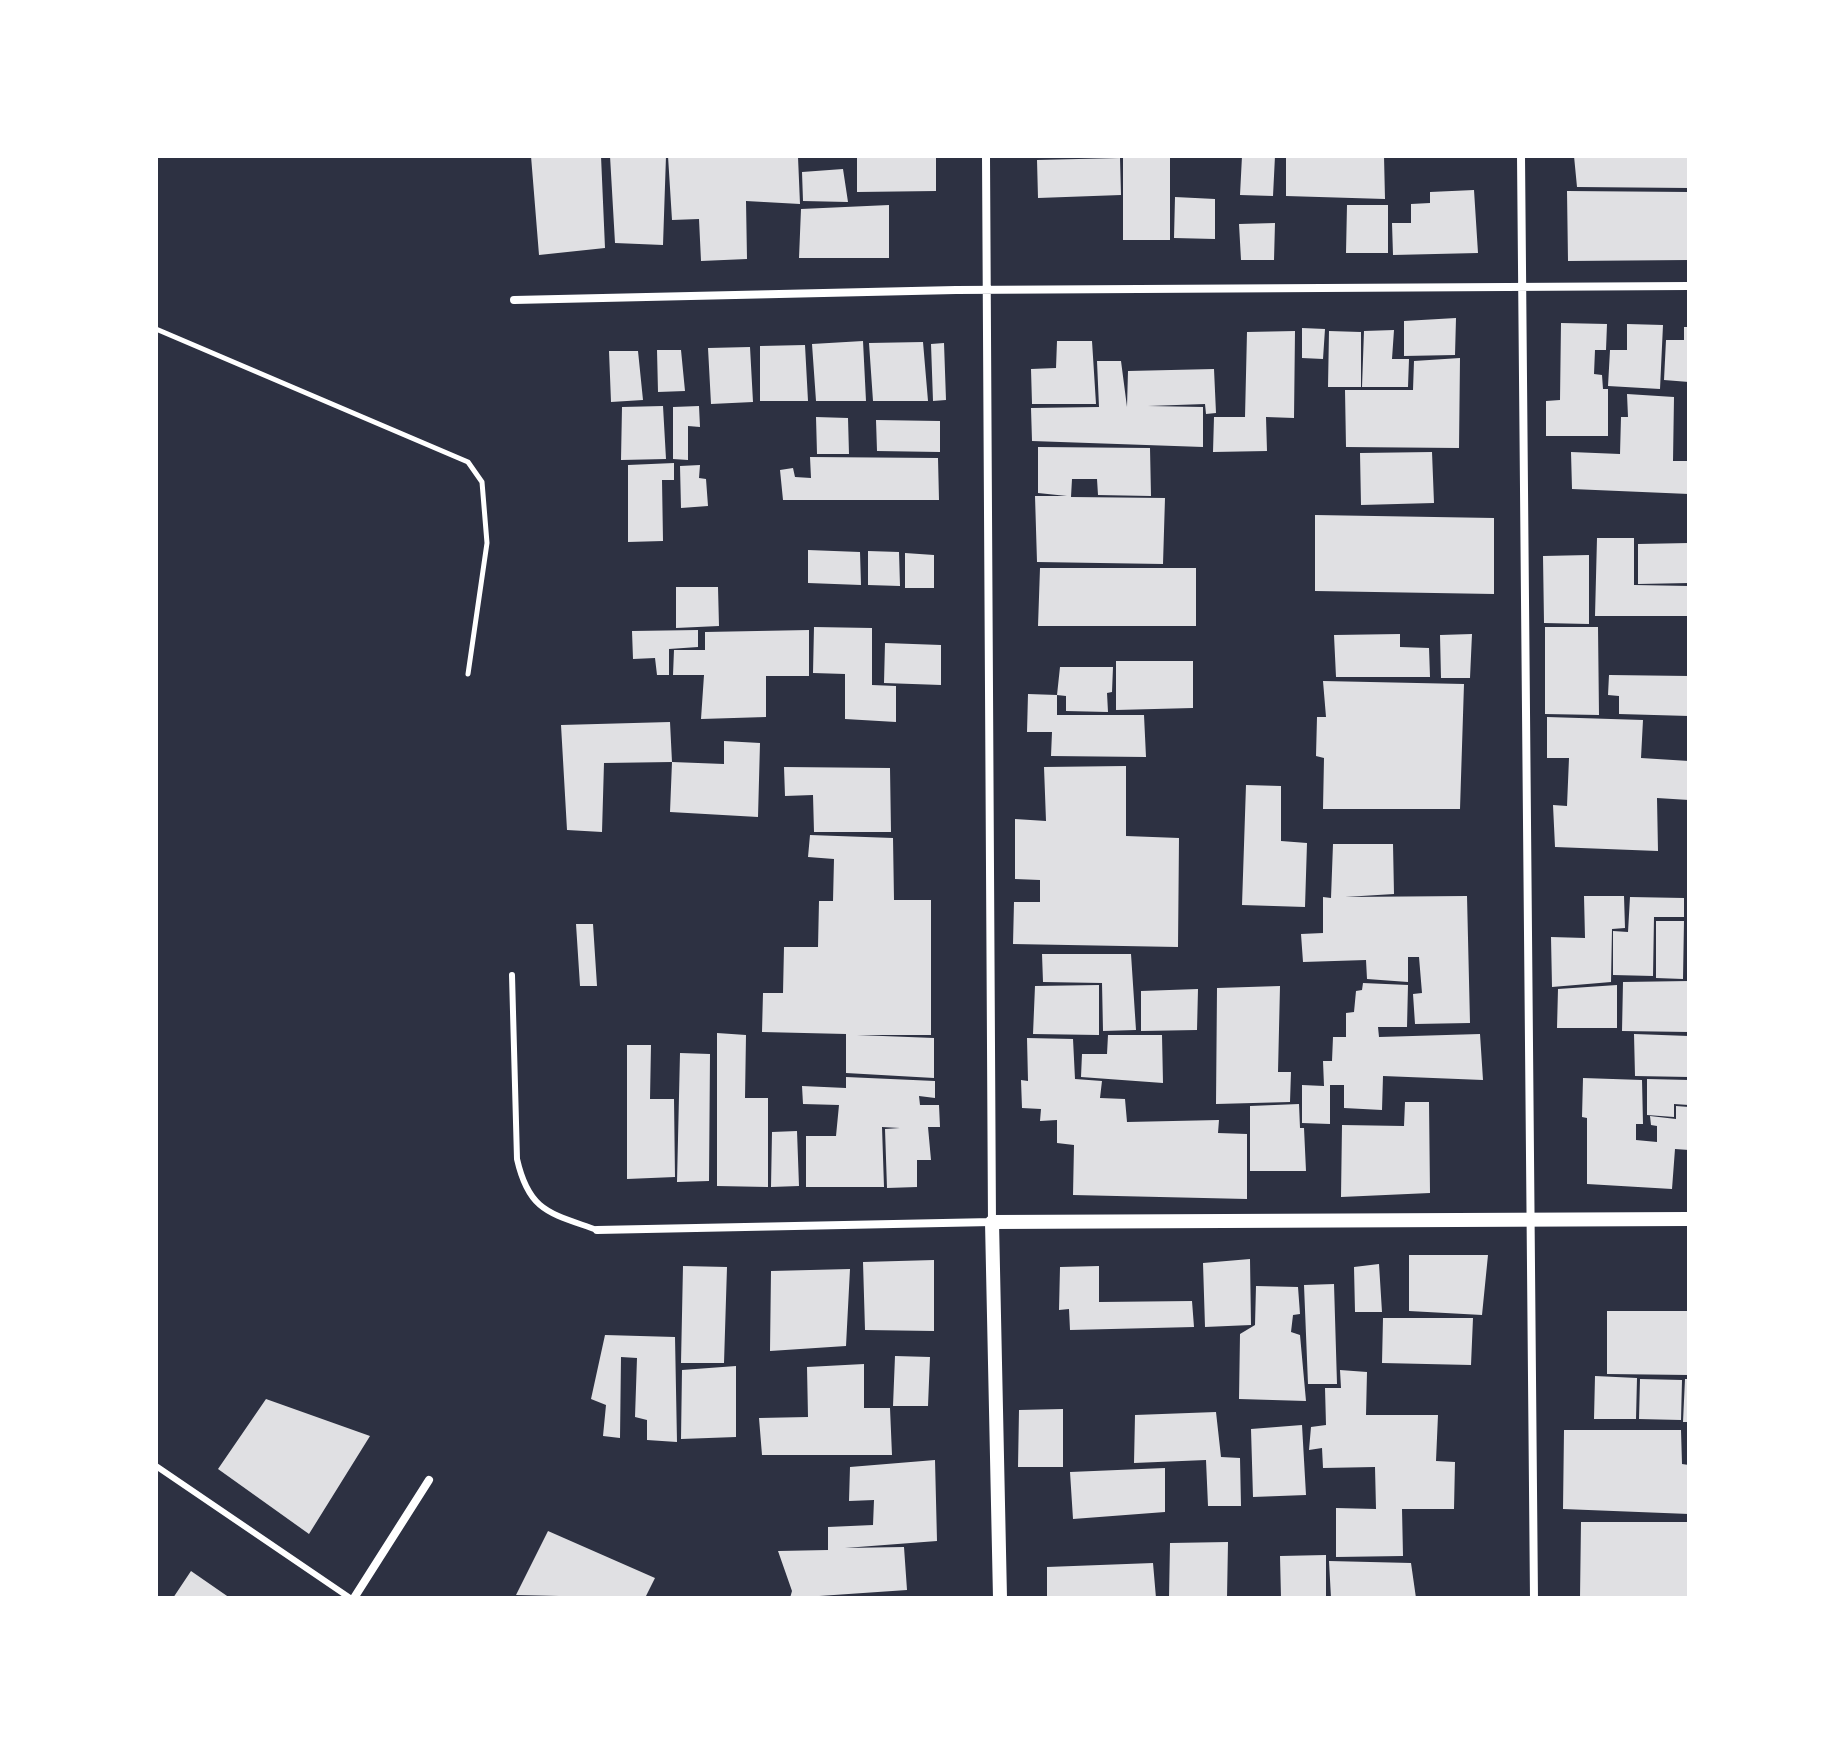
<!DOCTYPE html>
<style>
body{margin:0}
#map{position:relative;width:1845px;height:1754px;overflow:hidden;background:#2d3142;font-family:Raleway,sans-serif}
canvas{display:block}
.frame{position:absolute;inset:0;border:158px solid #fff;pointer-events:none}
</style>
<div id="map">
<canvas width="1845" height="1754"></canvas>
<div class="frame"></div>
</div>
<script>
const g = document.querySelector('canvas').getContext('2d');
g.lineJoin = 'round';
function paint(path, color) { g.fillStyle = color; g.fill(path, 'evenodd'); }
function strokePath(path, color, width, dash) { g.strokeStyle = color; g.lineWidth = width; g.lineCap = dash ? 'butt' : 'round'; g.setLineDash(dash || []); g.stroke(path); }
const building = new Path2D(`
 M531,156h70l4,92 -66,7z
 M610,156h56l-3,89 -48,-2z
 M668,156l130,1 2,47 -54,-3 1,58 -46,2 -2,-42 -27,1z
 M857,156h79v35l-79,1z
 M1242,156h33l-2,40 -33,-1z
 M1286,156h98l1,43 -99,-3z
 M1574,156h113l2,32 -112,-1z
 M1120,158l1,37 -83,3 -1,-38z
 M1123,158h47v82h-47z
 M843,169l5,33 -45,-1 -1,-29z
 M1474,190l4,63 -85,2 -1,-32h19v-19l19,-1v-11z
 M1567,191l122,1v68l-121,1z
 M1175,197l40,2v40l-41,-1z
 M889,205v53h-90l2,-49z
 M1347,205h41v48h-42z
 M1275,223l-1,37h-33l-2,-36z
 M1456,318l-1,37 -51,1v-35z
 M1561,323l46,1 -1,26h-11l-1,24 8,1 1,14h5v47h-62v-35l14,-1z
 M1627,324l36,1 -3,64 -52,-3 2,-36h17z
 M1684,327h5v55l-25,-2 2,-40h18z
 M1302,328l23,1 -2,30 -21,-1z
 M1394,330l-2,29h17l-1,28h-46l2,-56z
 M1295,331l-1,87 -28,-1 1,34 -54,1 1,-35h31l2,-85z
 M1329,331l32,1v55h-33z
 M863,341l3,60h-50l-4,-57z
 M1057,341h35l4,63h-64l-1,-35 25,-1z
 M923,342l5,59h-55l-4,-58z
 M944,343l2,57 -13,1 -2,-57z
 M805,345l3,56h-48v-55z
 M750,347l3,55 -42,2 -3,-56z
 M657,350h24l4,41 -27,1z
 M609,351h29l5,49 -32,2z
 M1460,358l-1,90 -113,-1 -1,-57h68l1,-29z
 M1097,361h24l6,46 1,-36 86,-2 2,44 -10,1 -1,-10 -57,2 55,1v40l-171,-6 -1,-33 68,-1z
 M1627,394l47,3 -1,64h16v33l-117,-5 -1,-37 49,2 1,-37h7z
 M663,406l3,53 -45,1 1,-53z
 M699,406l1,21 -12,-1v34l-15,-1v-52z
 M816,417l32,1 1,36h-32z
 M876,420l64,1v31l-63,-1z
 M1038,447l112,1 1,48 -53,-1 -1,-16h-25l-1,18 94,1 -2,66 -126,-2 -2,-66h32l-29,-3z
 M1432,452l2,51 -73,2 -1,-52z
 M810,457l128,1 1,42h-156l-3,-30 13,-2 2,9 16,1z
 M674,463v17h-12l1,61 -35,1v-77z
 M700,465l-1,13 7,1 2,27 -27,2 -1,-42z
 M1315,515l179,3v76l-179,-3z
 M1597,538h37v47l55,1v30h-94z
 M1689,543v40l-51,1v-40z
 M808,550l52,2 1,33 -53,-2z
 M868,551l31,1 1,34 -32,-1z
 M905,553l29,2v33h-29z
 M1589,555v69l-45,-1 -1,-67z
 M1040,568h156v58h-158z
 M676,587h42l1,39 -43,2z
 M814,627l58,1v57l24,1v36l-51,-3v-45l-32,-1z
 M1545,627h53l1,88 -54,-1z
 M698,630v17l-29,2v26h-12l-2,-17 -22,1 -1,-28z
 M809,630v46h-43v41l-65,2 3,-44h-31l1,-25h31v-18z
 M1400,634v13l29,1 1,29h-94l-2,-42z
 M1472,634l-2,44h-29l-1,-43z
 M885,643l56,2v40l-57,-2z
 M1116,661h77v47l-77,2z
 M1060,667h53l-1,25 -5,1 1,19 -42,-1v-15l-9,-1z
 M1609,675l80,1v40l-70,-2v-18l-11,-1z
 M1323,681l141,3 -4,125h-137l1,-51 -8,-2 1,-39h9z
 M1028,694l29,1v20h87l2,42 -95,-1 1,-24h-25z
 M1547,717l96,3 -2,38 48,3v39l-32,-2 1,53 -103,-4 -2,-42 14,1 2,-48h-22z
 M670,722l2,40 -68,1 -2,69 -35,-2 -6,-105z
 M724,741l36,2 -2,74 -88,-5 2,-50 52,2z
 M1126,766v70l53,2 -1,109 -165,-3 1,-42h26v-22l-25,-1v-60l31,2 -2,-54z
 M784,767l106,1 1,64h-77l-1,-37 -28,1z
 M1246,785l35,1v55l26,2 -2,64 -63,-2z
 M810,835l83,3 1,62h37v135h-74l77,3v40l-88,-5v-39l-84,-2 1,-39h20l1,-46h34l1,-46h14l1,-42 -26,-2z
 M1333,844h60l1,50 -49,3 122,-1 3,127 -55,1 -2,-30 9,-1 -3,-36h-11v25l-41,-3 -1,-19 -63,2 -2,-28 22,-1v-36l8,1z
 M1584,896h40l1,32 -13,1 -1,53 -59,5 -1,-50 34,1z
 M1630,897l54,1v19h-30l-1,59 -40,-1v-44l15,1z
 M1656,921h28l-1,58 -27,-1z
 M576,924h17l4,62h-17z
 M1042,954h89l5,76 -33,1 -1,-48 -59,-1z
 M1689,981v51l-67,-1 1,-49z
 M1363,983l45,2 -1,42h-29l1,10 101,-3 3,46 -100,-4 -1,34 -38,-2v-23h-14v39l-28,-1v-38l22,1 -1,-25h9l1,-24h13v-24l8,-1 2,-21 6,-1z
 M1099,985v50l-66,-1 2,-48z
 M1617,985v43h-60l1,-39z
 M1280,986l-2,86h13l-1,30 -74,2 1,-116z
 M1198,989l-1,41 -56,1v-40z
 M717,1033l29,2 -1,63h23v89l-51,-1z
 M1634,1034l55,2v41l-54,-1z
 M1108,1035h54l1,48 -82,-6 1,-23h25z
 M1027,1038l46,1 2,40 27,2 -2,17 25,1 2,23 92,-2 -1,13 29,1v65l-174,-4 1,-50 -17,-2v-23l-17,1 1,-12 -19,-1 -1,-28 7,1z
 M627,1045h24l-1,54h24l1,78 -48,2z
 M680,1053l30,1 -1,127 -32,1z
 M846,1077l89,4v17l-16,-2 1,9h19l1,22h-12l3,33h-14v27l-30,1 -2,-59 15,-1 -18,-1 2,60h-78v-51h30l3,-31 -36,-1 -1,-18 44,2z
 M1583,1078l59,2 1,44h-7v16l21,2v-16l-6,-1 -1,-9 26,3v-13l13,1v43l-14,-1 -3,40 -85,-5v-66l-5,-1z
 M1647,1079l42,1v25l-15,-1v13l-27,-2z
 M1405,1102h24l1,91 -89,4 1,-72 62,1z
 M1299,1104l1,24h4l2,43h-56v-65z
 M797,1131l2,55 -28,1 1,-55z
 M1409,1255h79l-6,60 -73,-4z
 M1250,1259l1,66 -46,2 -2,-64z
 M934,1260v71l-69,-1 -2,-68z
 M1379,1264l3,48h-27l-1,-45z
 M683,1266l44,1 -3,96h-43z
 M1099,1266v36l93,-1 2,26 -124,3 -1,-21 -10,1 1,-43z
 M850,1269l-4,77 -76,5 1,-80z
 M1334,1284l3,100h-29l-4,-99z
 M1256,1286l42,1 2,27 -7,1 -2,17 9,3 6,66 -67,-2 1,-65 15,-9z
 M1607,1311h82v64l-82,-1z
 M1383,1318h90l-2,47 -89,-2z
 M605,1335l70,2 2,105 -30,-2v-20l-12,-3 2,-59 -16,-1 -1,81 -17,-2 3,-31 -15,-6z
 M895,1356l35,1 -2,49h-35z
 M864,1364v44h26l2,47h-130l-3,-37 49,-1 -1,-50z
 M736,1366v71l-55,2 1,-69z
 M1340,1370l27,2 -1,43h72l-2,46 19,1 -1,47h-52l1,47 -67,1v-49l40,1 -1,-42 -52,1 -1,-20 -13,2 2,-23 15,-2 -1,-37h16z
 M1595,1376l42,2 -1,41h-42z
 M1640,1379l42,1 -1,40 -42,-1z
 M1685,1379h4v43h-6z
 M266,1399l104,37 -61,98 -91,-65z
 M1063,1409v58h-45l1,-57z
 M1216,1412l5,45 19,1 1,48h-33l-2,-46 -72,3 1,-48z
 M1302,1425l4,70 -53,2 -2,-68z
 M1564,1430h117l1,34 7,1v49l-126,-5z
 M935,1460l2,81 -92,7 59,-1 3,43 -117,8 2,-7 -14,-40 50,-1v-23l45,-2 1,-25 -25,1 1,-34z
 M1165,1468v44l-92,7 -3,-47z
 M1581,1522h108v76h-109z
 M548,1531l107,47 -10,20 -129,-3z
 M1228,1542l-1,56h-58l1,-55z
 M1326,1555v43h-45l-1,-42z
 M1329,1561l82,2 5,35h-85z
 M1153,1563l3,35h-109v-31z
 M191,1571l39,27h-57z`);
const path = new Path2D(`
 M156,329l312,133 14,20 5,61 -19,131`);
const service = new Path2D(`
 M512,975l5,184c12,53 33,54 80,71
 M156,1466l194,132`);
const minor = new Path2D(`
 M1521,156l13,1442
 M514,300l442,-10 733,-4
 M597,1230l395,-8 -6,-1066
 M354,1598l75,-118`);
const tertiary = new Path2D(`
 M1000,1598l-8,-376 697,-3`);
paint(building, '#e0e0e3');
strokePath(path, '#fff', 5);
strokePath(service, '#fff', 6);
strokePath(minor, '#fff', 8);
strokePath(tertiary, '#fff', 14);
</script>
